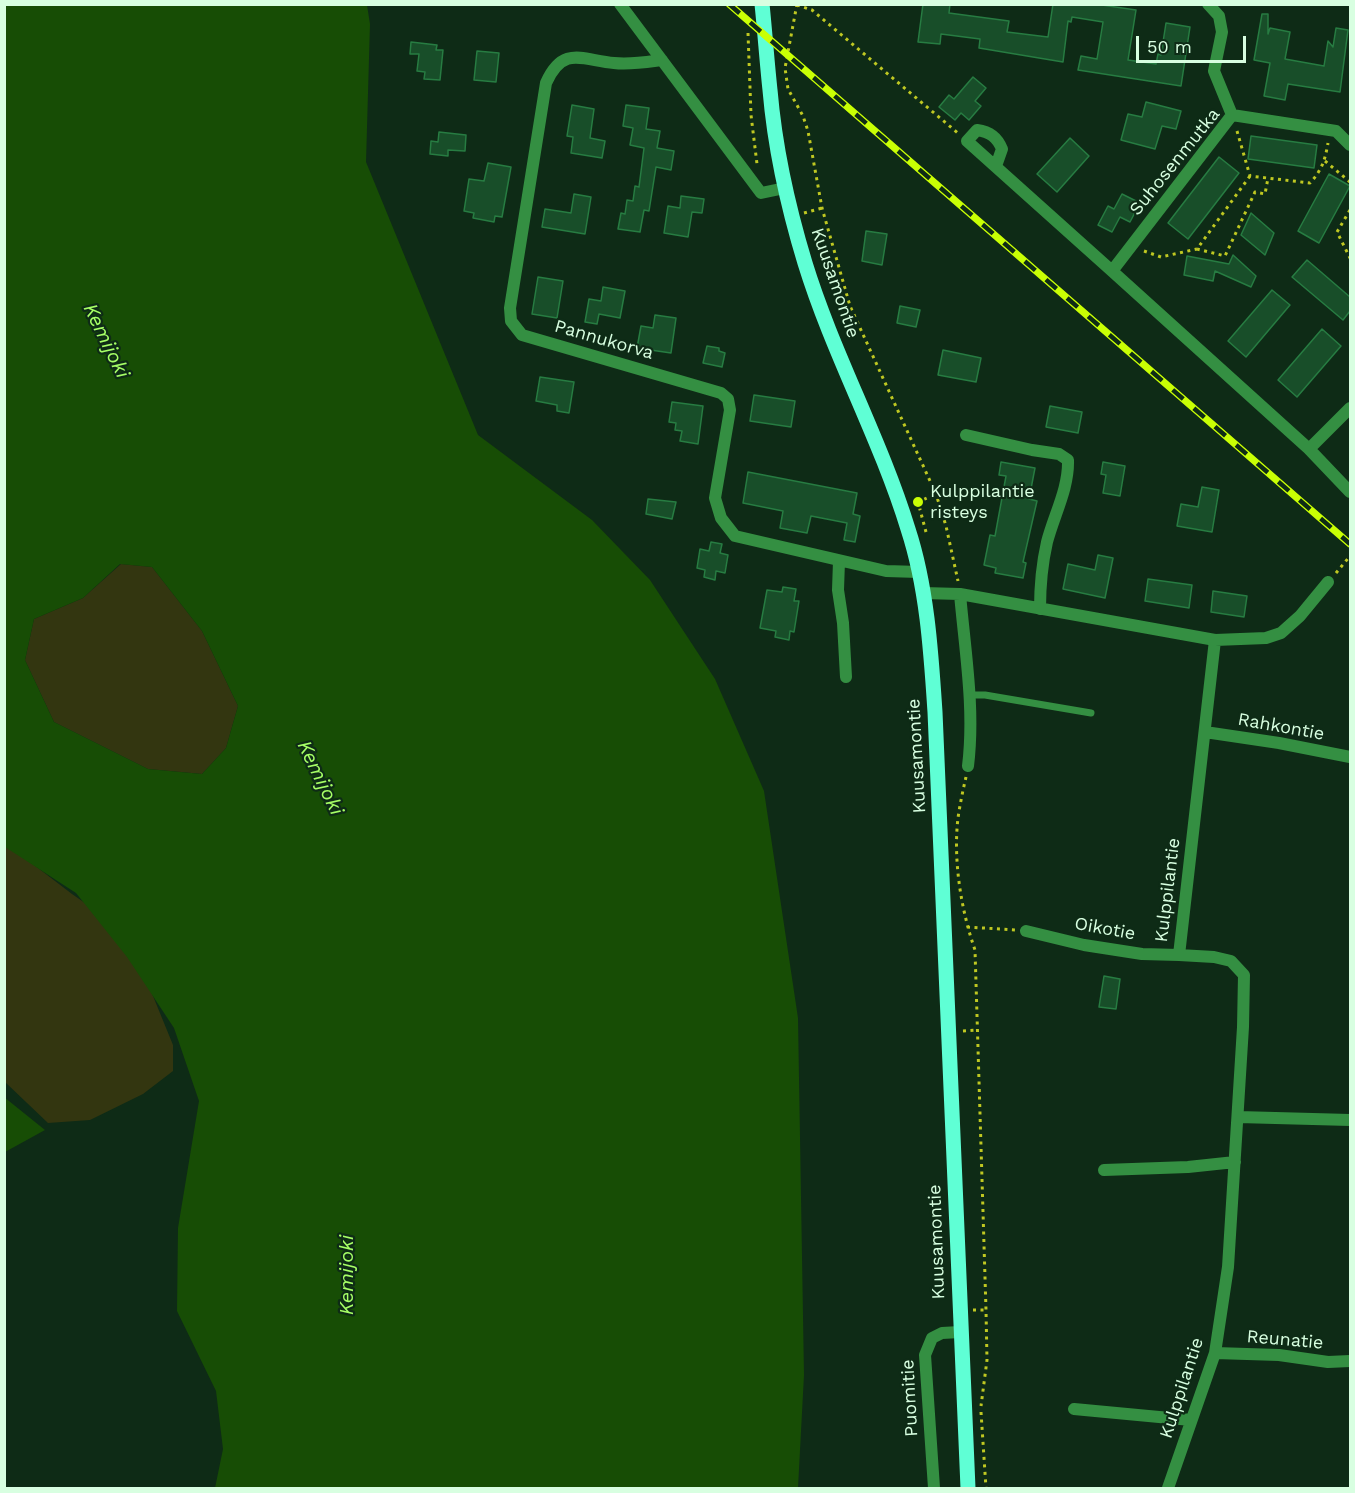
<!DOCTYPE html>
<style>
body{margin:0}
#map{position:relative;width:1355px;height:1493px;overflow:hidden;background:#0e2b16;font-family:"Work Sans",sans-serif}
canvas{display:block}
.frame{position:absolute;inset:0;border:6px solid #d8ffe1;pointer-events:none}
.scale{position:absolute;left:1136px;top:36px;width:110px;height:27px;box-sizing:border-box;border:3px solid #d8ffe1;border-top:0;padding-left:8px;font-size:18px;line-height:21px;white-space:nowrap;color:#d8ffe1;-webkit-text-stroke:4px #0e2b16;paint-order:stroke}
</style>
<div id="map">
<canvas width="1355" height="1493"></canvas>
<div class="frame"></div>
<div class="scale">50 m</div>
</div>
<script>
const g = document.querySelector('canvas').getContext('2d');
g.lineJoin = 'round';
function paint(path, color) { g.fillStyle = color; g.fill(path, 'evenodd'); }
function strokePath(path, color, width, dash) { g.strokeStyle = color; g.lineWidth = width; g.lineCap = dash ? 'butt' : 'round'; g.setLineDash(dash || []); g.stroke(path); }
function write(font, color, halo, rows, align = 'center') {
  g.font = font + ' "Work Sans",sans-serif'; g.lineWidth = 4.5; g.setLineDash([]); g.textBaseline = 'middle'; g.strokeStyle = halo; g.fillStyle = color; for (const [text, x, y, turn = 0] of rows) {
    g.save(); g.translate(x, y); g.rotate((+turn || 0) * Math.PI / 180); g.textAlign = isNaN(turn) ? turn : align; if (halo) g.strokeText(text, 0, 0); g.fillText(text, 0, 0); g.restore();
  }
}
const green = new Path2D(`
 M121,564l31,3 50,64 36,75 -12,42 -24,26 -54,-5 -94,-47 -29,-62 9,-41 49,-21z
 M4,842l68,52 42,29 19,24 40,98v26l-30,23 -53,26 -42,3 -43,-41z`);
const water = new Path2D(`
 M4,5h363l3,19 -4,138 112,273 114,85 58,60 65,99 49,112 34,227 6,357 -6,113h-583l8,-39 -7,-58 -39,-80 1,-83 21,-127 -25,-73 -47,-71 -51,-64 -71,-46zM120,564l32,3 50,64 36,75 -12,42 -24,26 -54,-5 -94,-47 -29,-62 9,-41 49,-21z
 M4,1097l41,33 -40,22h-1z`);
const building = new Path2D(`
 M923,4h27l-1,9 60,8 -2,11 41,5 5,-33h42l41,6 -8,50 28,4 2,-10 3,1 5,-32 24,4 -9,59 -103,-16 3,-14 16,3 6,-37 -31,-5 -1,5 -3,-1 -5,41 -84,-14 1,-9 -39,-5 -1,10 -22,-2z
 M1262,14h6v20l2,-6 20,4 -5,27 39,7 4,-25 5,6 3,-19 12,2 -8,62 -52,-8 -3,16 -21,-4 6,-33 -16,-3z
 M411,42l26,3 -1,5h7l-3,30 -16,-1 1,-7 -8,-1 2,-17h-9z
 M477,51l22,2 -3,29 -22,-2z
 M973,77l13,11 -11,13 6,5 -12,14 -8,-7 -6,7 -16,-13 10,-12 5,4z
 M1146,102l35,9 -5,18 -14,-3 -7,23 -34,-9 7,-26 14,3z
 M572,105l22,4 -4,29 15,3 -3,17 -31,-5 2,-16 -6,-1z
 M626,105l23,3 -3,21 14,2 -3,17 17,3 -3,19 -15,-3 -7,44 -5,-1 -4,22 -22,-3 3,-16 4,1 2,-14 6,1 2,-15 4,1 5,-39 -14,-3 3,-17 -10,-2z
 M439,132l27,3 -1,16 -17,-1v6l-18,-2 1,-13 7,1z
 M1251,136l66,9 -3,23 -66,-9z
 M1070,138l19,18 -32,36 -20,-18z
 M1219,157l20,16 -51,66 -20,-16z
 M488,163l23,4 -9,50 -7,-1 -1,6 -21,-4 1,-5 -10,-2 5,-32 15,2z
 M1329,174l21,12 -31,57 -21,-12z
 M574,194l17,3 -6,37 -43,-7 3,-18 26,4z
 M1122,194l18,9 -10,19 -10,-5 -8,15 -14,-7 10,-19 6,3z
 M681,196l23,3 -2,14 -10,-1 -4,25 -24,-4 4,-27 12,2z
 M1251,213l23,20 -9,22 -24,-20z
 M866,231l21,3 -5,31 -20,-4z
 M1233,255l23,21 -5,11 -36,-16 -2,10 -29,-6 3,-19 42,8z
 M1307,260l43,37v14l-7,9 -51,-43z
 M538,277l25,4 -6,37 -25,-4z
 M603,287l22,4 -5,27 -21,-4 -2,10 -12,-2 4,-23 12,2z
 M1272,290l18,15 -44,52 -18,-16z
 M900,306l20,4 -4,17 -19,-4z
 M655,315l21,3 -5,35 -34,-5 4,-22 12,2z
 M1322,329l19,17 -44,51 -19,-17z
 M707,346l12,2v3l6,2 -3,14 -19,-4z
 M943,350l38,8 -5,24 -38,-7z
 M540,377l34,5 -5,31 -12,-2v-6l-21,-4z
 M754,395l41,6 -4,26 -41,-6z
 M672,402l31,4 -5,38 -18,-3 2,-10 -7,-1 1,-7 -7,-1z
 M1050,406l32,6 -4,21 -32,-6z
 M1001,462l34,6 -6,31 8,2 -14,61 3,1 -3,15 -28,-5 1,-5 -12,-3 6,-30 5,1 11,-60 -7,-1z
 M1103,462l22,4 -5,30 -17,-3 3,-18 -5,-1z
 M748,472l109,21 -4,21 7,2 -5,26 -11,-2 3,-17 -36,-7 -4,17 -27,-5 3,-17 -40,-8z
 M1202,487l17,3 -7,42 -35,-6 4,-22 17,3z
 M648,499l28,3 -4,17 -26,-5z
 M711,542l11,2 -2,9 8,2 -3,18 -9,-2 -1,9 -11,-3 1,-7 -8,-2 3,-19 9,2z
 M1098,555l15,3 -8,40 -42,-9 5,-25 27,6z
 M1148,579l44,6 -3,23 -44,-7z
 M783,587l13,2 -2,12h5l-5,31 -4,-1 -1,9 -14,-3 1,-6 -16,-3 7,-38 15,2z
 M1213,591l34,5 -3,21 -33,-5z
 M1104,976l16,3 -4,30 -17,-2z`);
const path = new Path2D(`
 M797,4l-12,64 3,21 15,27 5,15 14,77 28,98 86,188 10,32 12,55
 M797,5l15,5 147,124
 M748,33l3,82 6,49
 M1237,131l13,45 60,7c12,-13 15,-23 18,-40
 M1325,161l25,21
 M1250,176l-53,73 28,7 30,-64 10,2 3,-16
 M1350,210l-13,22 13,26
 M804,213l18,-5
 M1144,251l17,6 36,-8
 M926,532l-8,-30 18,-8
 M1336,573l14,-17
 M966,777c-3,13 -6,27 -8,41 -5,42 3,92 17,132l11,360 1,50 -6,46
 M967,927l49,3
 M963,1031l13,-1
 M973,1310h13
 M981,1412l5,76`);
const service = new Path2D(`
 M969,695h16l106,18`);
const minor = new Path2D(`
 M620,4l141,189 24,-5
 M1208,4l11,12 3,16 -8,39 18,44
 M662,60c-15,2 -32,5 -48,3 -32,-3 -51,-18 -68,20l-36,225 1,13 11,14 199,58 7,6 2,11 -15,88 6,20 14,18 151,35 33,1
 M996,166l6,-17c-5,-12 -12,-17 -25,-19l-10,11 145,130
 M1350,408l-41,41 41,43
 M966,435l66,15 27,4 9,6c1,28 -14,55 -21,82 -5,22 -7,44 -7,67
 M1309,449l-197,-178 120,-156 104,16 14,14
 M839,561l-1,29 5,33 3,54
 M923,593l37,1 255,46 51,-2 15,-5 19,-17 28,-34
 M960,594c5,57 15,115 8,172
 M1205,732l74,11 71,14
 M1026,931l58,14 58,9 37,1
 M1238,1117l112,3
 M1104,1170l84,-3 47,-5
 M1215,1353l64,2 49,7 22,-1
 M1074,1409l117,11
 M934,1488l-9,-133 7,-17 10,-5 18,-1
 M1168,1488l47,-135 13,-86 15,-240 1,-52 -13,-14 -17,-4 -35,-2 36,-315`);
const primary = new Path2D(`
 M762,4c3,29 5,58 8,86 5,59 18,117 35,173 28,91 75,175 103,266 19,58 23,122 27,183l33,776`);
const rail = new Path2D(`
 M729,4l621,540`);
const markers = [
 [918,502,6,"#c9ff04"]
];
const streetNames = [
 ["Suhosenmutka",1175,162,-51],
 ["Kuusamontie",835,283,71],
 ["Pannukorva",604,340,16],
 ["Rahkontie",1281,727,10],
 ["Kuusamontie",917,756,-93],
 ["Kulppilantie",1168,890,-83],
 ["Oikotie",1105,929,10],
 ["Kuusamontie",937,1242,-92],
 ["Reunatie",1285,1340,5],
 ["Kulppilantie",1182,1388,-72],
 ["Puomitie",910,1398,-93]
];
const poiNames = [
 ["Kulppilantie",930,492],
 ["risteys",930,513]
];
const waterNames = [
 ["Kemijoki",106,341,64],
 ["Kemijoki",320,778,64],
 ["Kemijoki",347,1275,-90]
];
paint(green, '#333610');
paint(water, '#174d05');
paint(building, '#184e29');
strokePath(building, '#277c42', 1.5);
strokePath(path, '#bfc822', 3, [3, 4.5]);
strokePath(service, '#348f42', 7);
strokePath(minor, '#348f42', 12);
strokePath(primary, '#5fffd5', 15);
strokePath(rail, '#c9ff04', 7);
strokePath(rail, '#0e2b16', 4.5, [14]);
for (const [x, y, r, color] of markers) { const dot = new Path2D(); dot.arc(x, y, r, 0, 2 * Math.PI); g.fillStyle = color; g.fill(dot); strokePath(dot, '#0e2b16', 2); }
write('18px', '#d8ffe1', '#0e2b16', streetNames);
write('18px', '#d8ffe1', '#0e2b16', poiNames, 'left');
write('italic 20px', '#a6ff66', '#0e2b16', waterNames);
</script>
